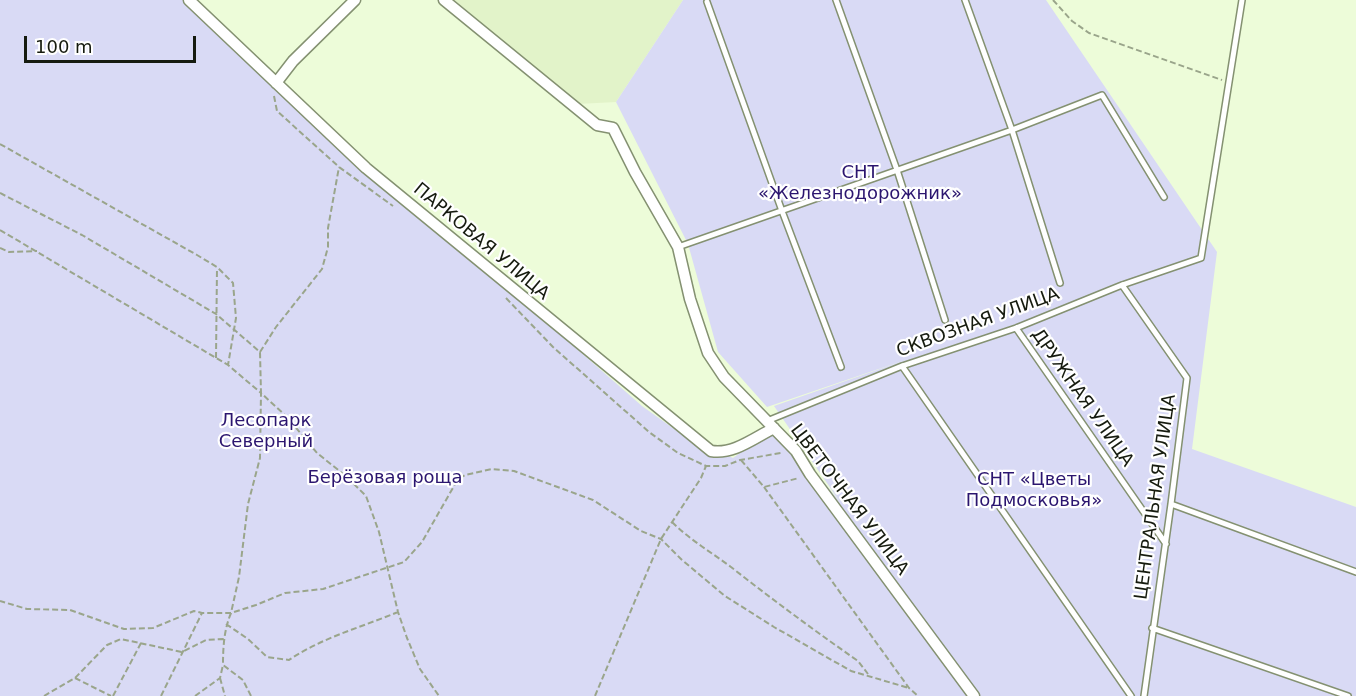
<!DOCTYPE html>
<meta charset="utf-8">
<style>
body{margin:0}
#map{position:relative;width:1356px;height:696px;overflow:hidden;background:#edfcd9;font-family:"DejaVu Sans",sans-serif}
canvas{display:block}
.scale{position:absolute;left:24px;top:36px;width:172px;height:27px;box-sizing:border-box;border:3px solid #161b0f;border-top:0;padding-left:8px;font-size:18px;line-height:21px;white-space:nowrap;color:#161b0f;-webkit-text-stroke:4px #fff;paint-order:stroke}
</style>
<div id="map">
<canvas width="1356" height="696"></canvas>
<div class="scale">100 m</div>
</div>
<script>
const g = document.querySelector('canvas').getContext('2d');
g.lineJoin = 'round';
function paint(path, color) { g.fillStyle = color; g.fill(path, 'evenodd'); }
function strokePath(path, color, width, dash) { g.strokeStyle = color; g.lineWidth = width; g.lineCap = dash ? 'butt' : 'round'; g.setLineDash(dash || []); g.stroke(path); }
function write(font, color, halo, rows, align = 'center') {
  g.font = font + ' "DejaVu Sans",sans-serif'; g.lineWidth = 4.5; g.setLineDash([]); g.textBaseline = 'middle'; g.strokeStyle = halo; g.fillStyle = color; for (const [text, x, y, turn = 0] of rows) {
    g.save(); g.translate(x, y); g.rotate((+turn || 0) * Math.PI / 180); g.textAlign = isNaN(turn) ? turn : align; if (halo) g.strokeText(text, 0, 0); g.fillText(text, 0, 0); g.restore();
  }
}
const built = new Path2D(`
 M454,0h229l-67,102 -39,2z`);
const green = new Path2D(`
 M0,0h185l263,236 194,170 35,25 56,27 33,-24 14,1 13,9 47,58 -66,-96 140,-49 -147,50 -49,-55 -30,-108 -72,-142 67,-102h363l171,252 -25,197 164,58v189h-1356z`);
const path = new Path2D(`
 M1053,0l19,21 17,12 133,47
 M274,96l3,15 62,56 54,39
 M0,144l197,111 20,12 16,16 3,35 -8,47
 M0,193l82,42 134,79 44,38 1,41 26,24 30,36 30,24 19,19 13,36 19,80 9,26 13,31 19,27
 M0,230l228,135 33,28 -1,65 -12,46 -9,73 -8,36h-29l-8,-2 -41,17 -29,1 -54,-19 -43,-1 -27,-8
 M0,248l9,4 28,-1
 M506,298l47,49 96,85 29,21 28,13h19l15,-6 41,-7
 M260,352l16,-25 46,-58 6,-22v-19l11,-61
 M216,358l1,-90
 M741,460l23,27 35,-9
 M764,487l145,201 9,8
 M672,522c18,18 39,30 59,45 42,33 84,64 127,94l10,13
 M226,624l22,15 19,18 22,3c32,-22 73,-33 109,-48
 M75,678l36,18
 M220,678l5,18
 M44,696l31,-18 32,-33 14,-6 61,13 24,-12 18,-1
 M113,696l28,-53
 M161,696l41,-83
 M195,696l25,-18 3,-13
 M251,696l-8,-16 -20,-15c0,-18 1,-35 8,-52l25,-8 29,-12 38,-4 81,-27 18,-20 36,-63 7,-4 27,-6 22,2 79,29 48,31 20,8 21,21 43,36 49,31 77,44 58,17
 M595,696l66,-157 40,-61 5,-12`);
const service = new Path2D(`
 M836,0l61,170 48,150
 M965,0l47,130 48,153
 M707,2l75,209 59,156
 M678,247l334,-117 90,-35 62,102
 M1122,285l65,93 -16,126 -27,192
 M1016,328l150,216
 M902,366l229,330
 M767,421l135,-55 114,-38 106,-43 79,-27 41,-258
 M1171,504l185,68
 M1152,628l196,68`);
const minor = new Path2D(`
 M189,0l177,168 345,283c22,4 43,-13 63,-23
 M444,0l153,125 16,3 22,44 43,75 12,52 18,54 16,24 72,74 14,23 164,222
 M276,83l17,-22 62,-61`);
const parkNames = [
 ["СНТ",860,173],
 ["«Железнодорожник»",860,194],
 ["Лесопарк",266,421],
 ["Северный",266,442],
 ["Берёзовая роща",385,478],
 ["СНТ «Цветы",1034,480],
 ["Подмосковья»",1034,501]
];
const streetNames = [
 ["ПАРКОВАЯ УЛИЦА",481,242,40],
 ["СКВОЗНАЯ УЛИЦА",978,323,-20],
 ["ДРУЖНАЯ УЛИЦА",1082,398,55],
 ["ЦЕНТРАЛЬНАЯ УЛИЦА",1156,497,-82],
 ["ЦВЕТОЧНАЯ УЛИЦА",849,500,53]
];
paint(built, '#e2f3c9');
paint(green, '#d9daf5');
strokePath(service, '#849171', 8);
strokePath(minor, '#849171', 13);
strokePath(path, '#9aa58b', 2, [6, 3]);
strokePath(service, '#fff', 5);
strokePath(minor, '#fff', 10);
write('18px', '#2b156f', '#fff', parkNames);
write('18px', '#161b0f', '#fff', streetNames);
</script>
